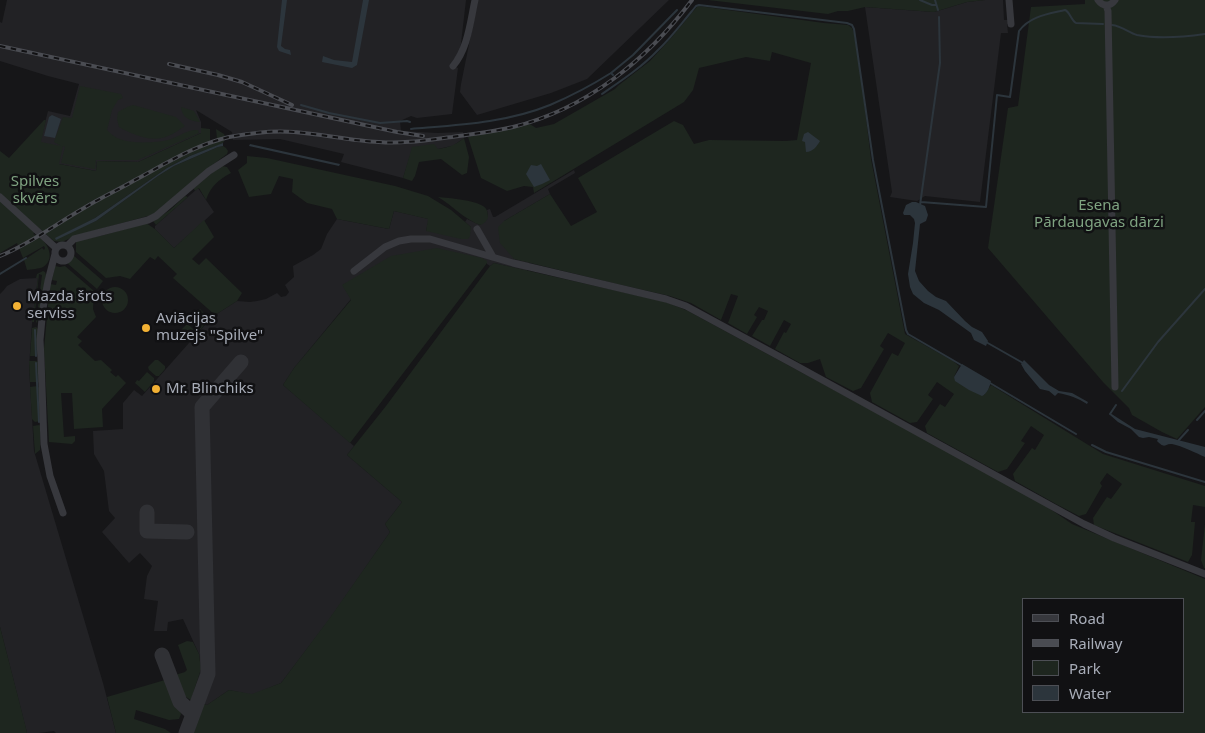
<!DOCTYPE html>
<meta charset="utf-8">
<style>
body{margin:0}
#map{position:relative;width:1205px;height:733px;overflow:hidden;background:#161618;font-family:"Noto Sans",sans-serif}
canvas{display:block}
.legend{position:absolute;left:1022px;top:598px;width:162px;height:115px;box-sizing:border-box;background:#111113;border:1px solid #4d4f55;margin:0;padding:6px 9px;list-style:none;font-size:15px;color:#a8adb8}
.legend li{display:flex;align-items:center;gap:10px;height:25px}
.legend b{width:25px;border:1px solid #4d4f55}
</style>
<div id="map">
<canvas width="1205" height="733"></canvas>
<ul class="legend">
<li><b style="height:6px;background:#37383d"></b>Road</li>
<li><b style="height:6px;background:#4a4c52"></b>Railway</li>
<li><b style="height:14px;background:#1e261f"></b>Park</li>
<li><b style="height:14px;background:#2c353c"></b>Water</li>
</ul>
</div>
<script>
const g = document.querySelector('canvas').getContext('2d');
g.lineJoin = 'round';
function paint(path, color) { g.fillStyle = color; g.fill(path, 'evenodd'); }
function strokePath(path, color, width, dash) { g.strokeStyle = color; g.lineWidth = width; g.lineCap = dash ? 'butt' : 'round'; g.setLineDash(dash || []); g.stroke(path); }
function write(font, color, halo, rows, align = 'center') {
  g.font = font + ' "Noto Sans",sans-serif'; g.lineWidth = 5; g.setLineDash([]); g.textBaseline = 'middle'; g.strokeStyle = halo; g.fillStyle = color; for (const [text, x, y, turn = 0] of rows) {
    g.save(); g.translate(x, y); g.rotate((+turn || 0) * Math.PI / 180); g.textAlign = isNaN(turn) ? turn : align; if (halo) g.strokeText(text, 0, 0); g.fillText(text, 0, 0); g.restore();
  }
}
const built = new Path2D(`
 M7,0h459l-6,52 -10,12 8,4 -6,46 -35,4 -6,-2 -11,5 1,10 36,2 26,-1 1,6 -11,8 -6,1 -9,2 -25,-2 -10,31 -62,-16 3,-8 -64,-15 -47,1 -1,-8 -36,-22 5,12v11l-63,29 -41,-1 -1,10 -37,-7 -19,-22 8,-31 22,5 9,-32 -31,-8 -48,-15v-39l2,1z
 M478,0h191l-82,79 -36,14 -74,22 -17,-23 1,-8z
 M985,0h18l1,20h5v4h-2l1,9h-7l-21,169 -55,-6 -8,5 -27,-4 2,-5 -27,-185 69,5 33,-10z
 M574,170l1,3 -27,16 2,5 -46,27 10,38 15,3 -2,9 -33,-8 -4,3 -3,-2v-1l-144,22 8,14 -57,69 -11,17 71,61 -7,9 55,47 -17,22 5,8 -61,88 -48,63 -29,12 -23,-5 -22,15 -16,-5 10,-31 -2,-15 -16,-35 -15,3 -1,9h-13l4,-30 -14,-2 3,-23 5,-10 -12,-13 -11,10 -27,-31 13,-14 -6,-7 -5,-40 -10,-17 -1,-23 30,-2v-26l11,-13 8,6 70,-79 25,-16 13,1 7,-1 9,-2 11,-6 4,4 5,-1 3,-4 -4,-7 9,-8 -1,-11 20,-11 8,-6 6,-15 10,-15 52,10 5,-18 35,8 -3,12 45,-4 -6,-5 2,-3 13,6 8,-9 -1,-6 3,-1 3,8h2z
 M198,188l16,24 -40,36 -19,-19v-3z
 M38,278l-6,46 -3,43 5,84 69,232 13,50h-60l-2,-2 -15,2h-12l-27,-106v-333l3,-3 4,-5 13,-7z`);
const green = new Path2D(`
 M708,0h277l-18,2 -33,10 -69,-5 -17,4h-10l-10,3z
 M1085,0h120v407l-28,32 -15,-7 -30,-17 -3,-7 -26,-26 -115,-134 20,-140 10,-2 13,-99 54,-3z
 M698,6l126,17 24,2 4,3 2,5 7,43 10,83 34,175 48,27 6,5 -5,11 30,18 7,-10 112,69 102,32v21l-12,-2 -2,17h4l-3,33 -4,7 -94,-37 -1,-7 14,-21 4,2 11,-15 -15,-11 -7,10 2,3 -16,28 -7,2 -23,-12 -41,-23 -2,-7 19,-26 3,2 9,-15 -13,-9 -10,15 4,2 -18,26 -9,3 -71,-39 -2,-7 15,-22 5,3 9,-13 -17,-12 -9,13 5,4 -16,23 -7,1 -38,-21 -2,-9 22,-40 6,3 7,-13 -17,-10 -8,13 4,3 -23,39 -8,3 -27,-14 -6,-18 -12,4h-8l-25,-14 9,-17 2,1 5,-9 -7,-4 -14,26 -18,-10 10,-16h2l4,-9 -9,-4 -5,8 3,2 -10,17 -19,-11 10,-27 -7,-2 -10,26 -30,-17 -21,-7 -57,-13 -99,-24 -14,-16 -2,-16 6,-6 46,-27 21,32 26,-14 -19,-34 96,-57 9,4 11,19 15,-4 77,1 11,-1 14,-77 -39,-11 -2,9 -24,-4 -47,11 -6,22 -9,12 -150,91 -1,-6 -9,-1 -17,5 -26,-13 -13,-41 26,-5 36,-8 6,4 18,-4 61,-35 4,-4 31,-24 22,-24 24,-29z
 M80,86l41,8 2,4 -5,2 -6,10 -5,20c3,3 6,6 10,8 12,6 38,5 51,2 11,-3 19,-11 30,-10l1,3 -61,27h-42l-1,9 -34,-6 4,-16 -2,-1 -4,18 37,7 1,-10 41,1 63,-29v-5l9,1v12l7,-2 -1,-10 8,5 2,4 -3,5 -4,2 -29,11 -23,12 -72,50 -39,20 40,-17 62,-45 16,-10 44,-19 5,-1 3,2 2,3 -1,3 -16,12 -56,47 -7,3 -73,20 -13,6 -8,-1 -14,-12 -7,5c12,3 25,24 10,33 -4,2 -11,2 -16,3l-3,-10 18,-12 2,2 1,-2 -1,-2 -21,12 -6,-15 -17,10v-102l9,7 35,-38h2l-5,22 20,4 -7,-4 9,-25 9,1z
 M133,105l43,12 9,9c-5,3 -11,8 -17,10 -15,7 -35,-1 -49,-9l-2,-8 1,-7 9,-5z
 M181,107l13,4 6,11c-10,-1 -18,-4 -19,-15z
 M464,138l5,19 -2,16 -5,2 -21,-16 -22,3 -4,14 -3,5 -9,-3 9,-31 22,-3 4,5c12,-2 17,-4 26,-11z
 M247,156l20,2 128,28 33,10 23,14 20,17 -1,9 -2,3h-7l-35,-8 2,-12 -34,-8 -5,18 -52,-10 -5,-10 -25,-6 -15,-11 1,-13 -14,-3 -8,18 -22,3 -11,-27 9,-7z
 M222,166l5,1 4,6c-13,7 -20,13 -25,27l-7,-12 -4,3 -1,-2v-1l25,-21z
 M185,196l3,1 -32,28 -3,-4 17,-11z
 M438,197c11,1 36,3 45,9 4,2 5,7 5,11 -1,4 -4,7 -8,8 -16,-6 -27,-19 -42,-28z
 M204,220l10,17 -22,22 7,6 7,-7 36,35 -5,8 -22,14 -42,-37 4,-4 -19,-18 -3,4 -5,-3 -20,22 -10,-3 -14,2 -30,-26v-11l28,-6 42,-12 9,6 19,19z
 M437,248l45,10 5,3v2l-137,180 -67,-58 11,-17 57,-68 -9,-15 49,-29z
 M73,255l30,26 -6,8 -30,-26z
 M494,263l172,39 22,9 318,172 37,21 29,20 133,55v154h-1014l12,-29 4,1 22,-15 23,4 29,-11 48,-64 61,-87 -5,-8 17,-22 -55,-47 39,-49 104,-140zM1024,599h160v113h-160z
 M55,266l5,1 5,-1 29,25 -1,18 3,8 -19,20 5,4 -4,4 17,16 6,-1 11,10 -2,2 6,5 2,-2 8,8 -24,26 1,18 -29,2 -2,-36h-11l3,44 11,-1v5l-3,3 -23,-2 -5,-93 6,-65 6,1 1,-4 -5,-1z
 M43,271l2,1 1,3 -6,39 -3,8 -1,1 6,-48 -3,-1 -5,48h-2l6,-44h-2l1,-4z
 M102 300a13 13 0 1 1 26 0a13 13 0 1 1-26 0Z
 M200,309l10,10 -10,11h-2l-8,-7 8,-8v-4z
 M186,325h3l7,7v2l-6,8h-3l-7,-6 -1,-4z
 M36,327l2,2v24l-2,3h-6l2,-28z
 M155,360h3l7,6v3l-6,7h-3l-7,-6 -1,-3z
 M29,361h7l2,1 1,20h-9z
 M147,372l7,6v3l-9,11 -10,-9 2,-3 2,1z
 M37,386l3,2 1,33 -6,1 -3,-3 -2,-32z
 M39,425l2,1 -1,24 -5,4 -2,-28z
 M1205,524v44h-1l-3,-8z
 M0,627l25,97 2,9h-27z
 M187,641l6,1 6,12 2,15 -10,31c-12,-7 -12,-12 -16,-25l10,-3 2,-2 -9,-25z
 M165,680l16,34 -2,5 -10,1 -33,-10 -2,9 31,10 6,4h-55l-9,-36z`);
const water = new Path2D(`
 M282,0h5l-6,46 4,3 5,1 1,5 -12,-4 -2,-4z
 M363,0h6l-12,65 -5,3 -30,-6 1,-6 11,4 18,2z
 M52,115l9,4 -6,19 -11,-2 5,-19z
 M808,132l12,9c-3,5 -7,11 -14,11l-1,-10 -3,-1 2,-7z
 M223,143v3l-5,1 -44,19 -16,10 -62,45 -40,19 -1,-2 40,-20 72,-50 23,-12z
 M250,144l90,20 -1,2 -90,-20z
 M541,164l9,16 -8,4 -8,3 -8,-13 5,-9 6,1z
 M912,202h4l9,4 3,9 -2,6 -6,3 -5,47 4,10 9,10 8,6 10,4 19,20 7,6 10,5 6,9 -2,5 -12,-6 -3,-7 -32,-23 -15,-7 -11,-9 -3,-7 -2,-13 5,-31 2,-20 -1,-4 -4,-4h-6l-1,-2 3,-8z
 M1024,360l25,25 10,6 13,2 16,9 -1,2c-9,-6 -18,-9 -29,-11l-3,3 -6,-5 -9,-2 -15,-18 -4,-7z
 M962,364l29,17c-1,5 -4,13 -9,15l-13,-6 -14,-9 -1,-4z
 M1110,413l25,16 70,18v10c-9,-4 -23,-11 -33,-13 -8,-1 -6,6 -15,-3l1,-2 -9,-2 -6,1 -4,-1 -8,-8 -13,-7 -8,-7z`);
const stream = new Path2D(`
 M920,0l12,5h4
 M935,0l3,10
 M1112,25c10,1 17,8 25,10 21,4 47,2 68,-1
 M613,75l-2,-2 22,-18 44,-45
 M602,94c19,-13 40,-27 56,-44 13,-12 23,-26 34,-39l4,-5 3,-1 148,18 5,2 2,4 19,131 33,170 2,4 55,32
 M301,105l28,8 51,10 27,-2 3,1
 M411,129c46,-4 95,-6 139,-24 21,-9 42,-20 61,-32
 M921,202l65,5 11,-112 13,2 9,-66c11,-15 29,-17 46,-21 5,2 6,10 11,13l27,1
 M920,205l20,-142 -1,-46
 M0,274l26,-16
 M35,330l1,26
 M986,342l37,21
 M36,363l3,59
 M990,383l86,51
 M1122,391l36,-49 47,-53
 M1110,414l6,-9
 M1197,420l8,-9
 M1178,441l10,-11
 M1092,445l14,7 99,30`);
const taxiway = new Path2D(`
 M147,512v19l40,1
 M162,655l18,47 13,12
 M186,733l22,-59 -6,-267 39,-45`);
const street = new Path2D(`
 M1009,0l2,24
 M1098,0c5,7 12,7 17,0
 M1106,5l2,6 7,376
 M453,66c15,-18 17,-43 22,-66
 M0,197l56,51
 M477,229l16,28
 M55 253a8 8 0 1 1 16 0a8 8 0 1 1-16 0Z
 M67,246l7,-7 74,-19 8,-4 53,-45 25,-16
 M55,254l-7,27 -5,27 -3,32 1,19 3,85 6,32 13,37
 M354,271l31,-24 14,-6 12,-2h19l83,24 153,36 20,7 109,59 289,159 30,14 91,36`);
const rail = new Path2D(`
 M0,46l397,86 26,4
 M169,64l49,11 24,7 50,23
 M0,256c30,-12 56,-32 84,-48 16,-10 34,-18 51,-28 30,-16 60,-35 94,-43 21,-4 44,-7 65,-5 29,2 56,9 85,10 24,2 48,-2 73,-5 20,-3 41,-5 61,-10 73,-18 134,-67 179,-127`);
const markers = [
 [17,306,5,"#f2b134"],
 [146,328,5,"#f2b134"],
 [156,389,5,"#f2b134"]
];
const parkNames = [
 ["Spilves",35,182],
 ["skvērs",35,199],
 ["Esena",1099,206],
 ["Pārdaugavas dārzi",1099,223]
];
const poiNames = [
 ["Mazda šrots",27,297],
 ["serviss",27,314],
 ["Aviācijas",156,319],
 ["muzejs \"Spilve\"",156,336],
 ["Mr. Blinchiks",166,389]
];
paint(built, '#222225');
paint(green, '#1e261f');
paint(water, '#2c353c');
strokePath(stream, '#2c353c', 2);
strokePath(taxiway, '#303135', 15);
strokePath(street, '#37383d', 7);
strokePath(rail, '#4a4c52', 4);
strokePath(rail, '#111113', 2, [5.5]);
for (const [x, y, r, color] of markers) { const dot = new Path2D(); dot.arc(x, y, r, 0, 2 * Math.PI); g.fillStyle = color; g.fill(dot); strokePath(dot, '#111113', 2); }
write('15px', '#7fa381', '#111113', parkNames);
write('15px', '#a8adb8', '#111113', poiNames, 'left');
</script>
